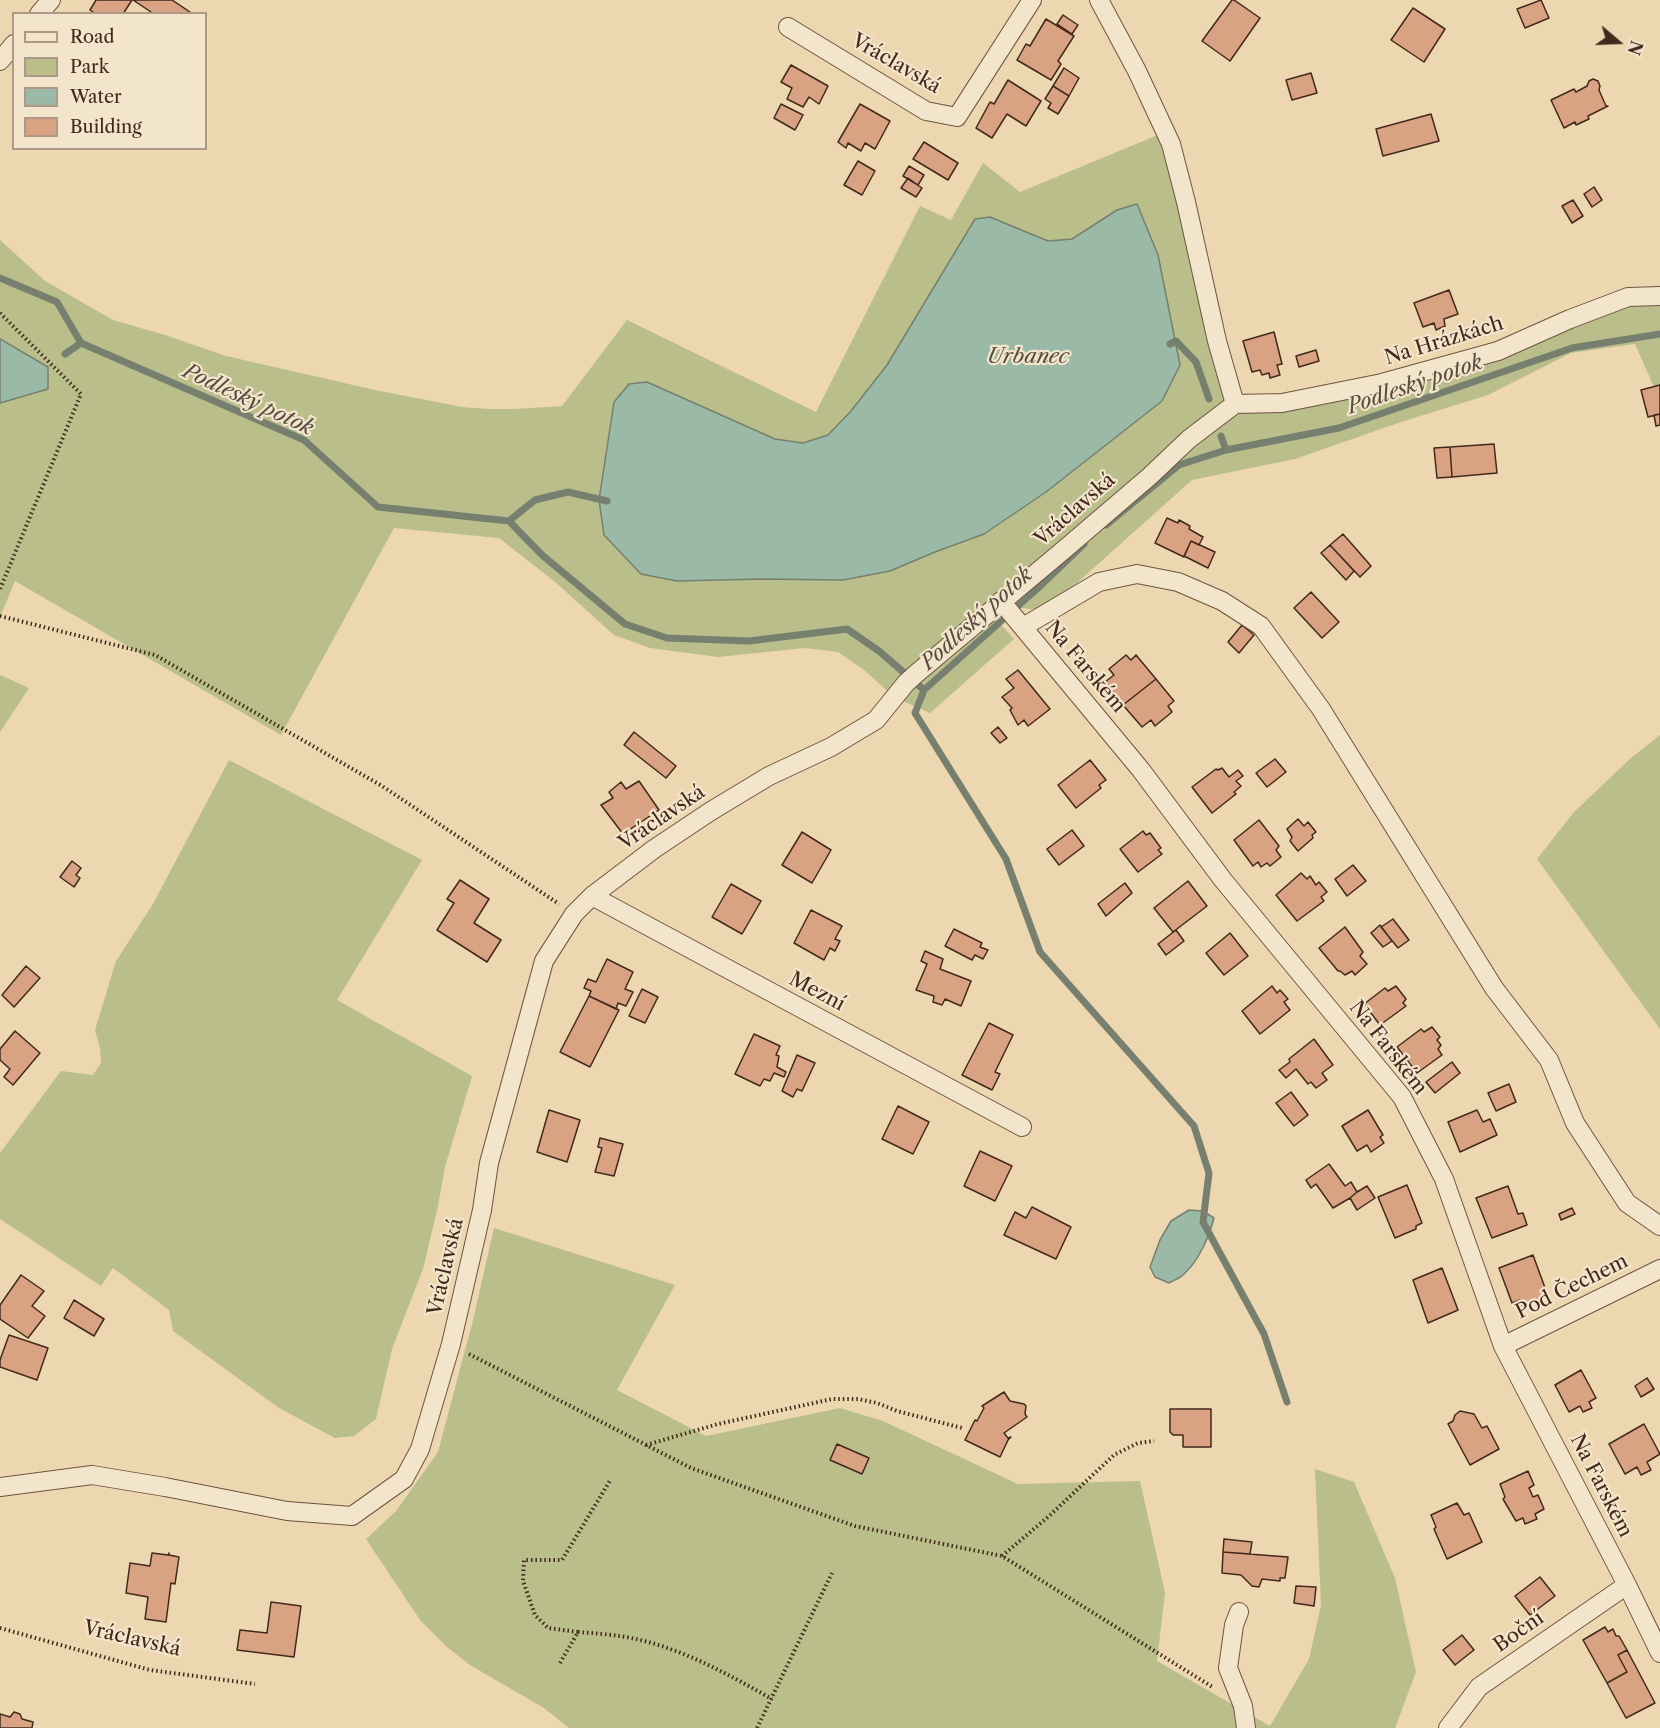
<!DOCTYPE html>
<meta charset="utf-8">
<style>
body{margin:0}
#map{position:relative;width:1660px;height:1728px;overflow:hidden;background:#edd7b0;font-family:"Libre Caslon Text",serif}
canvas{display:block}
.legend{position:absolute;left:12px;top:12px;width:195px;height:138px;box-sizing:border-box;background:#f3e5cc;border:2px solid #ac9a86;margin:0;padding:8px 10px;list-style:none;font-size:18px;color:#42291c}
.legend li{display:flex;align-items:center;gap:12px;height:30px}
.legend b{width:30px;border:2px solid #ac9a86}
.north{position:absolute;left:1588px;top:12px;width:60px;height:60px;-webkit-text-stroke:4px #f3e5cc;paint-order:stroke;rotate:109deg;font-size:16px;font-weight:700;line-height:24px;text-align:center;color:#42291c}
.north::after{content:'';display:block;margin:auto;width:21px;height:27px;background:#42291c;clip-path:polygon(50% 0,100% 100%,50% 72%,0 100%)}
</style>
<div id="map">
<canvas width="1660" height="1728"></canvas>
<ul class="legend">
<li><b style="height:8px;background:#f3e5cc"></b>Road</li>
<li><b style="height:16px;background:#b9be8b"></b>Park</li>
<li><b style="height:16px;background:#9abaa7"></b>Water</li>
<li><b style="height:16px;background:#d8a283"></b>Building</li>
</ul>
<div class="north">N</div>
</div>
<script>
const g = document.querySelector('canvas').getContext('2d');
g.lineJoin = 'round';
function paint(path, color) { g.fillStyle = color; g.fill(path, 'evenodd'); }
function strokePath(path, color, width, dash) { g.strokeStyle = color; g.lineWidth = width; g.lineCap = dash ? 'butt' : 'round'; g.setLineDash(dash || []); g.stroke(path); }
function write(font, color, halo, rows, align = 'center') {
  g.font = font + ' "Libre Caslon Text",serif'; g.lineWidth = 4.5; g.setLineDash([]); g.textBaseline = 'middle'; g.strokeStyle = halo; g.fillStyle = color; for (const [text, x, y, turn = 0] of rows) {
    g.save(); g.translate(x, y); g.rotate((+turn || 0) * Math.PI / 180); g.textAlign = isNaN(turn) ? turn : align; if (halo) g.strokeText(text, 0, 0); g.fillText(text, 0, 0); g.restore();
  }
}
const green = new Path2D(`
 M1165,132l70,272 -245,208 24,27 -84,74 -36,-16 -30,-27 -26,-18 -33,-4 -87,9 -68,-9 -36,-13 -60,-54 -55,-43 -105,-10 -113,207 -266,-154 -15,36v-377l45,41 68,39 52,15 61,21 149,34 87,17 27,2h27l46,-3 65,-86 189,92 104,-206 31,14 32,-57 37,29z
 M1660,300v84l-6,3 -19,-43 -64,9 -83,42 -87,27 -106,37 -103,21 -133,119 -22,11 -16,-2 -12,-9 230,-192 146,-20 244,-85z
 M0,675l29,13 -29,44z
 M1660,735v294l-123,-170 37,-47 57,-54z
 M229,760l193,100 -85,140 135,76 -27,91 -7,39 -15,63 -31,80 -16,70 -22,17 -19,2 -56,-30 -106,-77 -4,-21 -56,-42 -12,18 -101,-67v-66l61,-82 32,4 8,-12 -1,-15 -5,-18 21,-69 37,-57z
 M494,1228l181,57 -58,105 89,46 134,-28 43,13 135,63 122,-3 25,112 -8,68 113,65 39,-67 12,-54 -6,-136 39,13 41,96 21,94 -21,56h-826l-25,-20 -74,-43 -23,-18 -27,-27 -54,-81 30,-28 42,-59 35,-132z`);
const water = new Path2D(`
 M1137,204l21,51 22,110 -18,36 -116,91 -62,42 -49,18 -45,19 -47,9 -81,-1 -85,2 -36,-7 -37,-39 -5,-35 15,-98 15,-18 18,-2 128,57 28,4 25,-8 23,-24 36,-46 88,-146 15,-2 58,24 24,-2 45,-29z
 M0,339l48,28v22l-48,14z
 M1189,1210l14,1 11,7c-5,19 -15,42 -29,55 -4,5 -11,7 -16,10l-14,-6 -5,-10 10,-27 11,-19z`);
const stream = new Path2D(`
 M0,278l57,24 24,41 223,97 74,67 131,14 33,34 83,69 42,14 82,3 98,-12 32,22 45,39 113,-101 47,-45
 M1170,344l6,-3 20,21 13,37
 M65,354l16,-11
 M1221,436l5,14
 M509,521l26,-21 33,-8 39,9
 M1106,525l73,-60 47,-15 113,-22 233,-80 88,-14
 M924,690l-9,23 91,146 34,93 154,174 15,47 -6,49 61,112 23,68`);
const building = new Path2D(`
 M96,0h36l-9,14h-27l-6,-4z
 M133,0h39l21,14h-39z
 M1232,0h2l26,18 -30,43 -28,-20z
 M1541,0l8,18 -24,10 -8,-19z
 M1413,8l32,21 -21,33 -33,-22z
 M1063,15l15,10 -6,9 -15,-10z
 M1046,19l28,17 -16,25 3,3 -10,16 -34,-20 9,-16 4,2z
 M791,65l37,21 -9,18 -10,-7 -6,10 -16,-8 5,-11 -11,-6z
 M1064,68l15,10 -10,18 -16,-10z
 M1311,73l6,20 -25,7 -6,-20z
 M1593,79l5,2 2,5 -1,4 7,16h2l-20,10 1,3 -13,6 -1,-3 -11,6 -13,-28 23,-11 2,3 11,-6 2,-5z
 M1008,80l33,21 -15,25 -19,-12 -15,24 -16,-10 14,-26 4,2z
 M1053,86l16,10 -11,18 -10,-6 3,-5 -6,-4z
 M781,104l22,11 -8,15 -21,-12z
 M860,104l30,17 -15,28 -10,-6 -4,8 -13,-8 -2,5 -8,-6z
 M1431,114l8,27 -56,15 -7,-27z
 M924,142l34,21 -10,17 -35,-21z
 M858,161l17,10 -13,24 -18,-10z
 M909,166l15,9 -6,10 -15,-9z
 M908,178l14,10 -6,9 -15,-9z
 M1594,187l8,13 -10,7 -8,-13z
 M1573,200l10,16 -11,7 -10,-17z
 M1449,290l9,24 -14,5 1,7 -9,4 -2,-7 -11,4 -9,-24z
 M1274,332l8,32 -5,1 3,10 -10,3 -1,-5 -7,2 -2,-5 -8,2 -9,-31z
 M1316,350l3,11 -20,6 -3,-11z
 M1660,385v29l-12,3 -7,-27z
 M1660,414v11l-4,1 -2,-11z
 M1494,444l3,29 -45,4 -2,-30z
 M1450,447l2,30 -15,1 -3,-30z
 M1167,518l11,5 1,-3 11,6 -1,3 14,8 -4,8 -8,-4 -7,16 -29,-14z
 M1343,534l28,32 -11,11 -30,-32z
 M1191,541l24,11 -7,16 -24,-12z
 M1330,545l24,26 -8,9 -25,-27z
 M1311,592l28,30 -17,16 -28,-30z
 M1242,625l12,10 -15,18 -11,-11z
 M1126,655l5,5 5,-5 20,24 -33,26 -18,-23 9,-7 -5,-6z
 M1018,670l32,39 -22,17 -4,-6 -6,5 -8,-15 2,-2 -10,-11 12,-9 -8,-9z
 M1156,679l18,22 -6,5 4,6 -17,14 -4,-6 -9,7 -19,-22z
 M998,727l9,11 -7,5 -9,-10z
 M634,732l42,34 -10,12 -42,-33z
 M1275,759l11,13 -19,15 -11,-14z
 M1090,760l16,20 -7,5 2,3 -25,20 -18,-23z
 M1222,768l7,9 9,-7 5,6 -7,5 5,5 -7,6 2,2 -24,19 -20,-26 24,-18 2,1z
 M639,781l20,29 -36,24 -22,-29 12,-7 -4,-6 12,-10 5,7z
 M1298,819l6,7 4,-4 8,10 -4,3 1,3 -15,13 -8,-10 2,-4 -5,-8z
 M1259,820l20,26 -3,4 5,7 -11,9 -3,-3 -6,4 -3,-5 -5,4 -19,-26z
 M1072,830l12,16 -25,19 -12,-16z
 M1143,831l3,4 4,-2 11,15 -3,2 4,4 -24,18 -18,-23z
 M802,832l29,18 -19,33 -30,-18z
 M72,861l9,7 -5,7 4,3 -6,9 -14,-10z
 M1353,865l13,16 -19,15 -12,-17z
 M1301,873l6,6 3,-3 6,9 3,-3 8,10 -6,5 3,4 -27,20 -21,-26z
 M460,880l29,19 -15,24 27,17 -14,22 -50,-32 17,-27 -7,-4z
 M1188,881l19,25 -34,26 -19,-24z
 M1125,883l7,10 -26,23 -8,-12z
 M731,884l30,17 -19,33 -30,-17z
 M811,910l31,16 -7,13 5,2 -5,10 -5,-3 -6,12 -30,-17z
 M1393,919l16,21 -11,8 -17,-21z
 M1380,925l12,16 -9,6 -12,-14z
 M1345,927l18,25 -3,4 7,8 -12,11 -3,-4 -7,4 -5,-4h-2l-19,-23z
 M954,929l28,14 -2,4 8,3 -5,9 -8,-4 -3,5 -27,-14z
 M1176,930l8,11 -18,14 -8,-11z
 M1230,933l18,23 -24,19 -18,-22z
 M925,951l18,8 -3,10 31,12 -10,25 -16,-7 -3,6 -9,-3 1,-6 -18,-6 11,-26 -6,-3z
 M607,959l26,13 -8,17 8,3 -7,14 -8,-3 -2,6 -27,-13 2,-5 -7,-3 4,-9 8,3z
 M26,966l14,12 -26,29 -12,-12z
 M1272,986l5,7 3,-3 8,9 -4,3 6,8 -30,24 -18,-23z
 M1396,986l10,13 -3,4 3,3 -26,19 -16,-21 21,-16 3,3z
 M642,989l16,8 -13,26 -16,-7z
 M589,996l30,14 -29,57 -30,-15z
 M989,1023l24,12 -18,37 5,2 -8,16 -30,-15z
 M1432,1027l8,10 -3,3 4,5 -3,4 4,6 -25,18 -20,-26 24,-18 3,3z
 M15,1031l25,22 -27,32 -9,-8 6,-8 -10,-9v-11z
 M754,1034l26,12 -4,9 3,1 -2,11 9,5 -2,5 -10,-4 -4,8 -6,-2 -4,7 -25,-12z
 M1314,1039l19,26 -11,8 5,7 -11,8 -5,-6 -3,2 -12,-15 -10,9 -7,-8 11,-8 -1,-3z
 M797,1055l18,8 -13,28 -5,-2 -4,8 -11,-6z
 M1452,1062l8,11 -25,20 -9,-11z
 M1509,1084l7,18 -20,9 -8,-18z
 M1291,1092l17,23 -14,11 -18,-23z
 M898,1106l31,16 -16,32 -31,-15z
 M549,1110l31,10 -13,42 -30,-10z
 M1368,1110l15,25 -3,2 4,6 -13,9 -4,-7 -10,6 -15,-25z
 M1477,1110l6,12 7,-3 7,16 -37,17 -12,-30z
 M600,1138l23,6 -9,32 -19,-4 7,-24 -4,-1z
 M980,1151l32,15 -17,35 -31,-15z
 M1329,1164l16,22 6,-4 6,10 -7,6 -17,10 -17,-24 -5,4 -5,-8z
 M1407,1185l15,38 -6,3v3l-21,9 -17,-41z
 M1367,1186l8,12 -18,12 -7,-12 7,-6z
 M1508,1186l10,28 5,-1 4,12 -35,13 -16,-40z
 M1032,1207l39,20 -15,32 -52,-24 11,-23 11,6z
 M1572,1208l3,6 -14,6 -2,-6z
 M1533,1255l15,41 -26,10 -2,-6 -8,3 -13,-35z
 M1442,1268l16,42 -30,13 -15,-43z
 M21,1275l23,16 -12,15 13,10 -17,22 -28,-19v-14z
 M74,1300l30,19 -10,17 -30,-18z
 M9,1335l39,13 -11,32 -37,-13v-7z
 M1581,1370l15,28 -7,4 3,6 -9,4 -3,-6 -11,6 -14,-27z
 M1647,1378l7,11 -13,8 -6,-11z
 M1004,1392l6,9 14,3 2,2 -1,8 2,3 -23,16 4,5 3,-1 -3,3 -8,17 -35,-17 10,-20 2,1 7,-13 -2,-2z
 M1170,1409h41v38h-28v-12h-10l-3,-3z
 M1460,1411l14,3 8,14 5,-2 12,23 -29,16 -22,-41 5,-3 2,-6z
 M1644,1424l16,30 -13,8 4,8 -10,5 -4,-8 -12,7 -16,-30z
 M837,1444l32,14 -7,16 -32,-14z
 M1528,1471l6,14 -5,3 4,9 5,-2 6,14 -9,5 2,5 -12,5 -2,-6 -7,3 -13,-22 2,-2 -5,-13z
 M1457,1503l7,12 5,-2 13,29 -35,17 -13,-30 2,-2 -5,-12z
 M1224,1539l28,3 -2,12 -27,-2z
 M1223,1552l65,5 -3,21h-5v3l-18,-2 -3,8 -7,-1 -11,-11 -19,-2z
 M152,1553l16,2 1,-2v2l10,2 -4,27 -4,-1 -5,39 -21,-3 3,-22 -22,-4 4,-30 20,3z
 M1540,1577l15,19 -25,19 -15,-19z
 M1296,1586l20,1 -2,19 -20,-3z
 M271,1602l30,4 -7,51 -57,-7 3,-20 27,3z
 M1605,1627l3,5 5,-3 3,7h3l8,14 -9,5 9,17 -20,11 -24,-43z
 M1462,1635l12,15 -19,15 -12,-15z
 M1627,1650l28,53 -29,15 -19,-35 20,-11 -9,-17z
 M14,1712l6,2 2,5 11,3 -1,6h-32v-14l10,3z`);
const path = new Path2D(`
 M0,313l81,81 -81,195
 M0,616l155,39 227,131 177,118
 M469,1354l222,114 164,58 147,30 212,132
 M646,1445l72,-21 114,-25h26l19,4 20,8 65,17
 M1002,1556l46,-39 66,-62 24,-12 16,-2
 M0,1628l150,42 105,14
 M578,1632c14,1 28,2 41,4 56,8 105,36 153,63
 M560,1663l18,-31 -30,-4 -13,-13 -12,-34 1,-21h38l49,-81
 M757,1728l75,-155`);
const minor = new Path2D(`
 M1099,0l38,71 34,73 15,58 31,139 18,63
 M39,14l12,-14
 M788,27l138,84 31,6 75,-117
 M0,61l14,-17
 M1235,404l47,-1 100,-20 116,-32 72,-32 58,-22 32,-1
 M1001,601l140,169 82,110 179,217 42,82 59,167 124,239 33,68
 M1023,627l76,-45 38,-8 41,8 44,19 39,25 60,83 173,279 55,72 26,63 52,80 33,23
 M592,896l430,231
 M1503,1346l157,-77
 M0,1487l92,-12 73,12 122,24 65,5 52,-37 16,-30 31,-105 31,-134 7,-47 55,-202 30,-47 18,-18 62,-47 57,-38 58,-35 62,-29 45,-27 30,-37 11,-10 149,-125 84,-72 39,-37 46,-35
 M1239,1612l-5,13 -6,43 15,38 3,22
 M1448,1728l31,-41 148,-102`);
const streetNames = [
 ["Vráclavská",896,64,30],
 ["Na Hrázkách",1444,341,-17],
 ["Vráclavská",1075,510,-41],
 ["Na Farském",1085,667,50],
 ["Vráclavská",662,818,-34],
 ["Mezní",817,992,28],
 ["Na Farském",1388,1048,52],
 ["Vráclavská",446,1267,-77],
 ["Pod Čechem",1572,1287,-26],
 ["Na Farském",1601,1486,63],
 ["Boční",1519,1632,-35],
 ["Vráclavská",132,1639,13]
];
const waterNames = [
 ["Urbanec",1028,357],
 ["Podleský potok",1415,385,-19],
 ["Podleský potok",248,400,25],
 ["Podleský potok",977,619,-42]
];
paint(green, '#b9be8b');
paint(water, '#9abaa7');
strokePath(water, '#77806f', 1.5);
strokePath(stream, '#77806f', 7);
paint(building, '#d8a283');
strokePath(building, '#42291c', 1.5);
strokePath(minor, '#6d5441', 20);
strokePath(path, '#42291c', 4, [1.5, 3]);
strokePath(minor, '#f3e5cc', 18);
write('20px', '#42291c', '#f3e5cc', streetNames);
write('italic 21px', '#584d3f', '#f3e5cc', waterNames);
</script>
